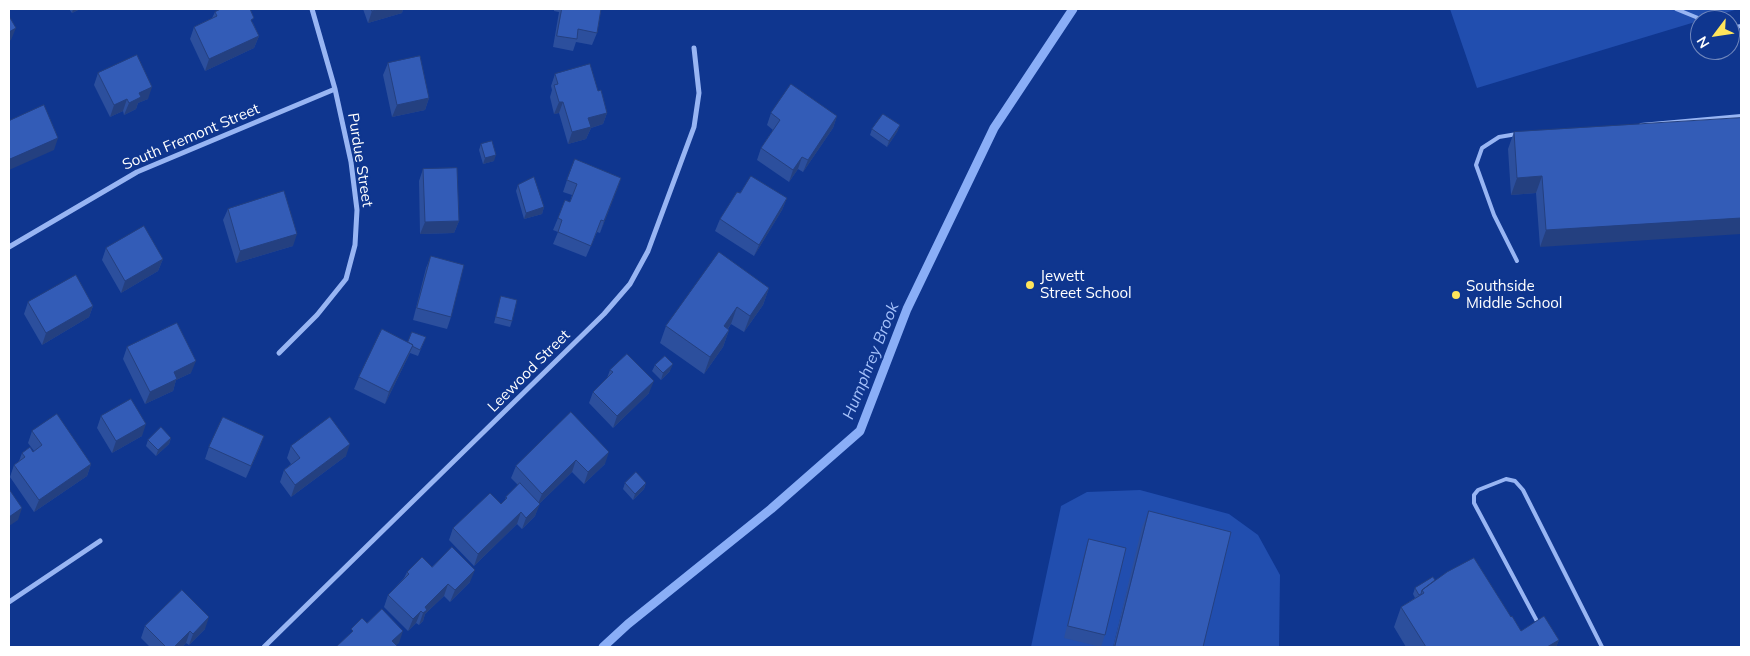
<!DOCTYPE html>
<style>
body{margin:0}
#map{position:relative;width:1750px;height:656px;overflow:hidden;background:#0f368f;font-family:Mulish,sans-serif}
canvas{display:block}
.frame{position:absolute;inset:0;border:10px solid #fff;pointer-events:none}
.north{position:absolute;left:1690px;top:10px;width:50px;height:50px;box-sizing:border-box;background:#0f368f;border:1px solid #6f86bc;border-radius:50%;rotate:239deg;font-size:14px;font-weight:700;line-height:20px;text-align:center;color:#fff}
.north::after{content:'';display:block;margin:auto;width:18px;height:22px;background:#ffe55b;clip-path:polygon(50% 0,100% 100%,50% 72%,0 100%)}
</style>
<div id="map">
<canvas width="1750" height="656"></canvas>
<div class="frame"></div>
<div class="north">N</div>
</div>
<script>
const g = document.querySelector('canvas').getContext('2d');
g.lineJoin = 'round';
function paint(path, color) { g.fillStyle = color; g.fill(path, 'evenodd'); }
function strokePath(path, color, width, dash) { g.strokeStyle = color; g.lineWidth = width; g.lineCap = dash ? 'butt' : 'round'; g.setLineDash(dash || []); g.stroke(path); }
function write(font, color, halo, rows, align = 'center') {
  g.font = font + ' Mulish,sans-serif'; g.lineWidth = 4; g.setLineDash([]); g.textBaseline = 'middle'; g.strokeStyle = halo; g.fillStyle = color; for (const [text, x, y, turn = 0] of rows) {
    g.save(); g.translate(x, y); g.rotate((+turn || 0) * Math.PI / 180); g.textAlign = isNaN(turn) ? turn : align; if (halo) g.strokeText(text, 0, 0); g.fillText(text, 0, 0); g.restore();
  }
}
const green = new Path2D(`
 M1450,9h288l-261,79z
 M1140,490l89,24 29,21 22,40 -1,72h-78l-58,-119 -30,119h-82l30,-141 26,-14z`);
const stream = new Path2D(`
 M603,647l25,-23 143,-115 89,-78 47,-122 87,-181 79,-119`);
const lane = new Path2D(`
 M1676,9l27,11
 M1730,28l11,-2
 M1641,125l100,-9
 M1517,261l-23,-46 -18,-50 6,-17 17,-11 18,-3
 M1539,625l-65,-122v-8l4,-5 28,-11 9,2 8,9 79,157`);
const street = new Path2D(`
 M9,247l128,-75 198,-83
 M279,353l38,-38 29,-36 9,-34 2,-35 -6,-48 -16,-73 -23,-80
 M9,602l91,-61
 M264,647l340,-333 26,-30 18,-33 46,-124 5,-34 -5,-45`);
const wall = new Path2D(`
 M69,9h11l-8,4z
 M363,9h40l-1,4 -34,10z
 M554,9h47l-4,24 -5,12 -16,-3 -3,9 -20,-4 6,-35 -5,-1z
 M215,12l38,11 6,13 -5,12 -49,23 -15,-32 4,-12 18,-9z
 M388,63l41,35 -4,12 -33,7 -9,-42z
 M98,73l50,26 -10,4 -2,6 -12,6 -1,-4 -13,6 -16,-32z
 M555,74l43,17 9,22 -4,11 -12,4 -5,11 -18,5 -9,-31 -5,1 -4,-17 2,-7 -1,-4z
 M771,113l66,3 -4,12 -30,44 -5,-3 -9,13 -32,-22 4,-12 12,-18 -6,-5z
 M1741,118l-201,129 -4,-54 -25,2 -3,-46 6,-17z
 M900,125l-3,7 -10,15 -17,-12 2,-6z
 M481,144l13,17 -11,3 -4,-14z
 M423,169l36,52 -5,12 -34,1 -1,-53z
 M621,178l-21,55 -3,-1 -11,25 -33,-13 5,-12 -5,-2 5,-12 12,-16 2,-7 -9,-3 4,-12z
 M518,185l26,22 -2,7 -18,5 -8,-28z
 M740,193l47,5 -5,12 -28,46 -39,-25 5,-12z
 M228,209l65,37 -57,17 -13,-43z
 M106,248l57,11 -5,12 -37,22 -19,-33z
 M431,256l20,61 -4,12 -34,-9 13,-52z
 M769,288l-6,17 -19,27 -13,-8 -3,5 1,1 -6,17 -19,27 -44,-31 6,-17z
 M501,296l11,25 -2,6 -16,-4z
 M28,302l65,4 -4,11 -47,28 -18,-31z
 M426,337l-8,19 -8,-3 -25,51 -31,-15 5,-12 49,-35z
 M127,347l64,26 -15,7 -3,11 -28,13 -22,-45z
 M655,365l15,6 -9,9 -9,-9z
 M610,370l39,23 -36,35 -24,-25 4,-11 14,-14z
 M571,412l34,52 -21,20 -12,-12 -33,32 -4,12 -13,13 -5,-5 -43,42 -25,-26 4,-12 48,-24 4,-4 1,-3 12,-12 -7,-7 5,-12z
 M101,416l41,20 -30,17 -15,-25z
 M32,431l59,33 -4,12 -53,36 -24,-35 4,-12 5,-4 3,-8 12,-2 -6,-8z
 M171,438l-2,6 -13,12 -10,-10 2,-6z
 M291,446l55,10 -55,41 -11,-15 4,-12 7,-6 -4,-6z
 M209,447h51l-14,31 -41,-19z
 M625,483h21l-2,6 -11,11 -10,-11z
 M1149,511l54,136h-90l29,-120z
 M1089,539l16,96 -4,12 -37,-9 21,-87z
 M432,567l38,15 -20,20 -6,-6 -19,18 -2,7 -4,4 -3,-2 -8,8 -24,-24 4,-12 16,-17 3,-6z
 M1435,580l76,37 10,14 38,9 -3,7h-150l-12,-20 7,-20 14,-9 -2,-4 2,-6z
 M145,626l60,3 -16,16 -3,-2 -4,4h-32l-9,-9z`);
const shadedWall = new Path2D(`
 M73,9h7l-8,4z
 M381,9h22l-1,4 -34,10 4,-12z
 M16,28l-5,12 -2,1v-9z
 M259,36l-5,12 -49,23 4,-12z
 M152,87l-4,12 -10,4 -2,6 -12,6 5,-12 10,-10z
 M429,98l-4,12 -33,7 5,-12z
 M127,99l-4,12 -13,6 4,-12z
 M559,102h4l-4,11 -5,1z
 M607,113l-4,11 -12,4 -5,11 -18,5 4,-12 16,-14z
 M837,116l-4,12 -30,44 5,-12z
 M900,125l-3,7 -10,15 2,-6z
 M58,138l-4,12 -45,20v-6l1,-5z
 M496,155l-2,6 -11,3 2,-6z
 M802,157l-4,12 -9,13 4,-12z
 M1542,176l-6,17 -25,2 6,-17z
 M621,178l-4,12 -17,43 4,-12z
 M787,198l-5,12 -28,46 5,-11z
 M544,207l-2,7 -18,5 2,-6z
 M1741,218v16l-201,13 6,-17z
 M459,221l-5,12 -34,1 5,-12z
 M297,234l-4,12 -57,17 4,-12z
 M163,259l-5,12 -37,22 4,-12z
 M769,288l-6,17 -19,27 6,-16z
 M93,306l-4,11 -47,28 4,-12z
 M737,307l-6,17 -14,19 7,-17z
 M729,330l-6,17 -19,27 6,-17z
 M413,345l-5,12 -23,47 4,-12z
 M196,361l-5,12 -15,7 -3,11 -28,13 5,-12 24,-20z
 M673,364l-3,7 -9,9 2,-7z
 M654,381l-5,12 -36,35 4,-12z
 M146,424l-4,12 -30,17 4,-12z
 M264,436l-4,11 -14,31 5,-12z
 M171,438l-2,6 -13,12 2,-6z
 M350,444l-4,12 -55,41 4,-12z
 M609,452l-4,12 -21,20 4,-12z
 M576,460l-4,12 -35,34 5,-12z
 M91,464l-4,12 -53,36 5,-12z
 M646,483l-2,6 -11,11 2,-6z
 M540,504l-5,12 -13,13 4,-11z
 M22,508l-4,12 -9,6v-9z
 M521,512l-4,12 -43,42 4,-12z
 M475,570l-5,12 -20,20 5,-12z
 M448,584l-4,12 -19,18 -2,7 -4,4 6,-18z
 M421,611l-5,12 -8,8 5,-12z
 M209,617l-4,12 -16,16 4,-11z
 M190,631l-4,12 -4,4h-8z
 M403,631l-4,12 -5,4 -2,-6z
 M1559,640l-3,7h-9z`);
const building = new Path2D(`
 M221,9h29l4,9 -3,2 8,16 -50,23 -15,-32 23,-11 -2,-4z
 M372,9h9l-9,2z
 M562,9h39l-4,24 -19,-4 -1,10 -20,-3z
 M9,16l7,12 -7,4z
 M137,55l15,32 -13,6 2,4 -12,6 -2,-4 -13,6 -16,-32z
 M420,56l9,42 -32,7 -9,-42z
 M590,64l8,27 3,-1 6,23 -19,5 3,9 -19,5 -9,-30h-4l-5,-17 4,-1 -3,-10z
 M791,84l46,32 -29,44 -6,-3 -9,13 -32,-22 19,-28 -9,-7z
 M44,105l14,33 -48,21 -1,-3v-35z
 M883,114l17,11 -11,16 -17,-12z
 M1741,118v100l-195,12 -4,-54 -25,2 -3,-46z
 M492,141l4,14 -11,3 -4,-14z
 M575,159l46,19 -17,43 -3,-1 -10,26 -33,-14 4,-12 -4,-2 7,-18 5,2 7,-18 -10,-4z
 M457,168l2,53 -34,1 -2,-53z
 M751,176l36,22 -28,47 -39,-26 17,-27 3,1z
 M534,177l10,30 -18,6 -8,-28z
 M284,191l13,43 -57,17 -12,-42z
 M144,226l19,33 -38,22 -19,-33z
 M719,252l50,36 -19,28 -13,-9 -13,19 5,4 -19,27 -44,-31z
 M431,256l33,9 -13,52 -34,-9z
 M76,275l17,31 -47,27 -18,-31z
 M501,296l16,4 -5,21 -16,-4z
 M177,323l19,38 -22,11 3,7 -27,13 -23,-45z
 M382,329l31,16 -24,47 -30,-15z
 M412,332l14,5 -6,13 -8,-4 1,-1 -5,-3z
 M627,354l27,27 -37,35 -24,-24 20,-20 -3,-2z
 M665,356l8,8 -10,9 -8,-8z
 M131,399l15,25 -30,17 -15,-25z
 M571,412l38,40 -21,20 -12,-12 -34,34 -26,-28z
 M57,414l34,50 -52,36 -25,-35 11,-8 -3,-4 8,-6 3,5 9,-7 -10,-14z
 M223,417l41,19 -13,30 -42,-19z
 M330,417l20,27 -55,41 -11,-15 16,-12 -9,-12z
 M161,427l10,11 -13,12 -10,-10z
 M636,472l10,11 -11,11 -10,-11z
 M520,483l20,21 -14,14 -5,-6 -43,42 -25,-26 37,-35 11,11 6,-6 -1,-1z
 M9,489l13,19 -13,9z
 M1149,511l82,21 -28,115h-88z
 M1089,539l37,9 -21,87 -37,-9z
 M452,547l23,23 -20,20 -7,-6 -23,23 2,3 -4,3 -2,-2 -8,8 -25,-24 21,-21 -2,-2 15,-15 10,10z
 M1474,558l37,59 1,-1 9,15 23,-15 15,24 -12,7h-121l-25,-40 23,-14 -2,-3 25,-18z
 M1433,577l2,3 -13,10 -1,4 -2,1 -4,-7z
 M182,590l27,27 -16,17 -3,-3 -16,16h-8l-21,-21z
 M382,609l21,22 -11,10 5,5 -1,1h-60l17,-16 -2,-2 11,-11 5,5z`);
const markers = [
 [1030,285,5,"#ffe55b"],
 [1456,295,5,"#ffe55b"]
];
const streetNames = [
 ["South Fremont Street",191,137,-23],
 ["Purdue Street",360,160,81],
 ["Leewood Street",529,371,-45]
];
const poiNames = [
 ["Jewett",1040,276],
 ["Street School",1040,293],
 ["Southside",1466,286],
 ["Middle School",1466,303]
];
const waterNames = [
 ["Humphrey Brook",871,361,-68]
];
paint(green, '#214eaf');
strokePath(stream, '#8aaef7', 9);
strokePath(lane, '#98b5f3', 4);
strokePath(street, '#98b5f3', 5);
paint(wall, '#2c4f9d');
paint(shadedWall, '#244080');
paint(building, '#335cb7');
strokePath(building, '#244080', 1);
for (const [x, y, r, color] of markers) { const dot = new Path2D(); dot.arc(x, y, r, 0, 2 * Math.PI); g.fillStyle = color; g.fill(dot); strokePath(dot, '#0f368f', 2); }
write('15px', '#fff', '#0f368f', streetNames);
write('15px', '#fff', '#0f368f', poiNames, 'left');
write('italic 16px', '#a4c0fa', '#0f368f', waterNames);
</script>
